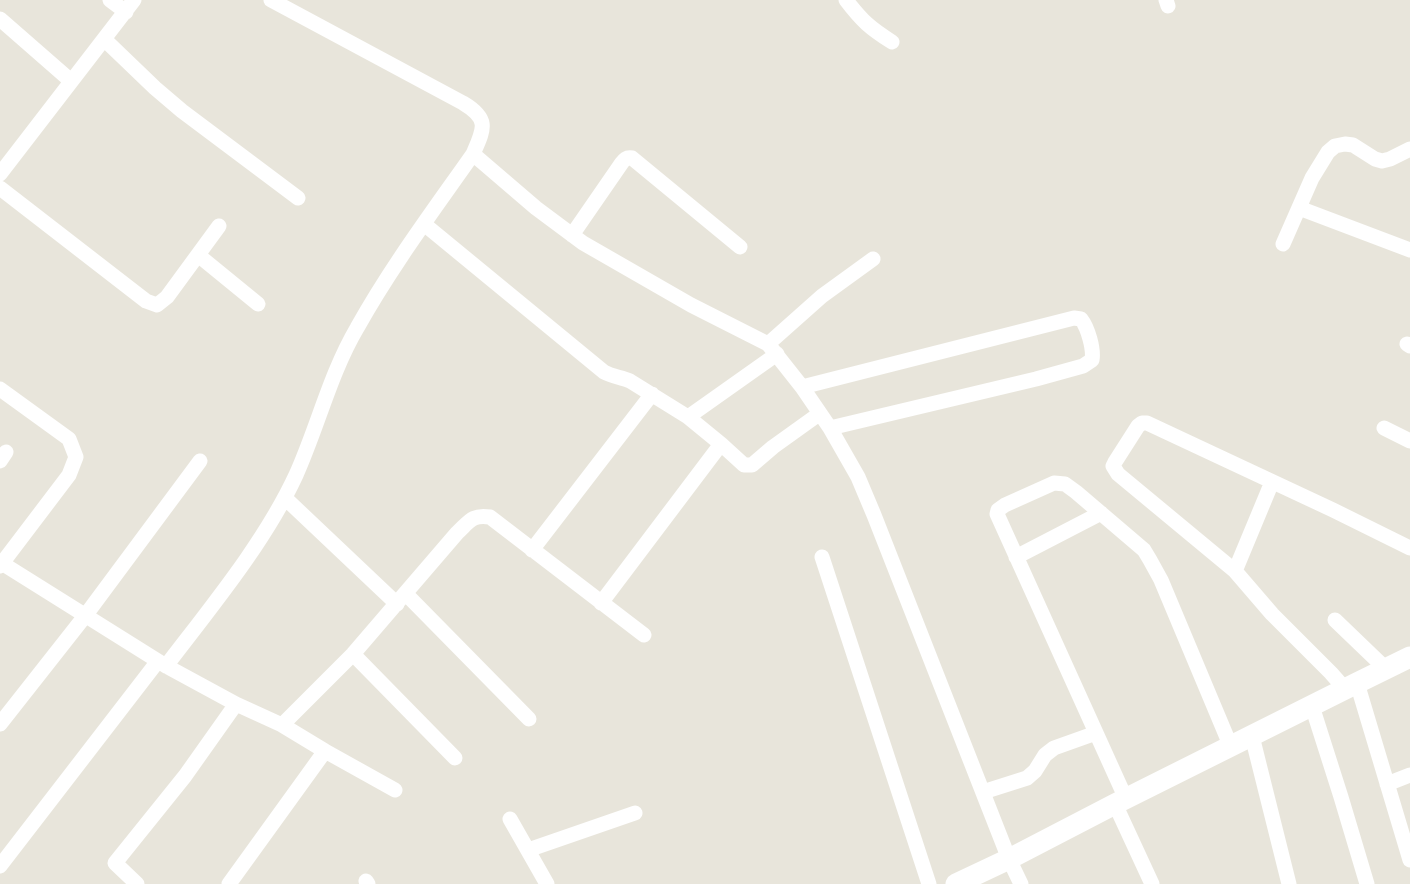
<!DOCTYPE html>
<style>
body{margin:0}
canvas{display:block;background:#e8e5db}
</style>
<canvas width="1410" height="884"></canvas>
<script>
const g = document.querySelector('canvas').getContext('2d');
g.lineJoin = 'round';
function strokePath(path, color, width, dash) { g.strokeStyle = color; g.lineWidth = width; g.lineCap = dash ? 'butt' : 'round'; g.setLineDash(dash || []); g.stroke(path); }
const street = new Path2D(`
 M110,0l16,12
 M846,0c16,21 24,28 46,42
 M1166,0l2,6
 M0,19l71,62
 M104,39l51,49 27,23 116,87
 M473,154l63,54 47,35 108,62 77,39 34,43 28,41 28,49 16,38 135,344 12,25
 M0,174l134,-174
 M0,188l146,113 11,4 10,-8 52,-71
 M1299,208l111,42
 M424,224l180,148c9,5 18,5 26,9l58,36 33,27 23,21h8l21,-18 46,-33
 M572,235l49,-71c3,-4 5,-7 11,-6l108,89
 M1283,244l29,-66 16,-26 7,-6 10,-2 8,1 22,14 7,2 8,-2 20,-10
 M198,255l60,49
 M768,344l54,-48 51,-37
 M1407,344l3,2
 M802,387l272,-69 7,1c7,9 13,30 11,41l-9,6 -47,13 -206,49
 M0,389l69,50 7,18 -7,18 -69,91
 M688,417l89,-63
 M1384,428l26,13
 M0,461l6,-9
 M285,498l112,106
 M532,550l120,-156
 M822,557l107,327
 M1016,557l85,-44
 M0,562l166,104 70,38 46,21 43,26 70,39
 M1235,571l37,-89
 M406,594l123,125
 M601,603l120,-159
 M1335,620l51,49
 M353,654l102,104
 M166,666c45,-59 99,-124 130,-191 22,-49 34,-101 61,-147 34,-61 76,-117 116,-174 11,-25 17,-35 -10,-51l-192,-103
 M1357,683l53,177
 M1345,689l-14,-16 -59,-59 -37,-43 -117,-97 -5,-8 2,-4 23,-36 4,-3h5l186,87 77,38
 M1312,706l29,91 26,87
 M0,724l85,-108 115,-155
 M282,725l71,-71 104,-121c12,-11 15,-19 33,-16l154,118
 M1252,736l37,148
 M1387,784l23,-9
 M983,792l44,-14 8,-7 10,-16 9,-7 42,-15
 M1126,799l-129,-285 1,-4 7,-5 49,-22 11,1 11,8 68,58 6,10 11,20 70,167
 M1115,804l37,80
 M510,819l37,65
 M528,850l107,-37
 M0,866l158,-205
 M366,881l2,3
 M137,884l-22,-21 70,-87 51,-72
 M229,884l96,-133`);
const secondary = new Path2D(`
 M956,884l53,-25 106,-55 242,-121 53,-26`);
strokePath(street, '#fff', 15);
strokePath(secondary, '#fff', 21);
</script>
